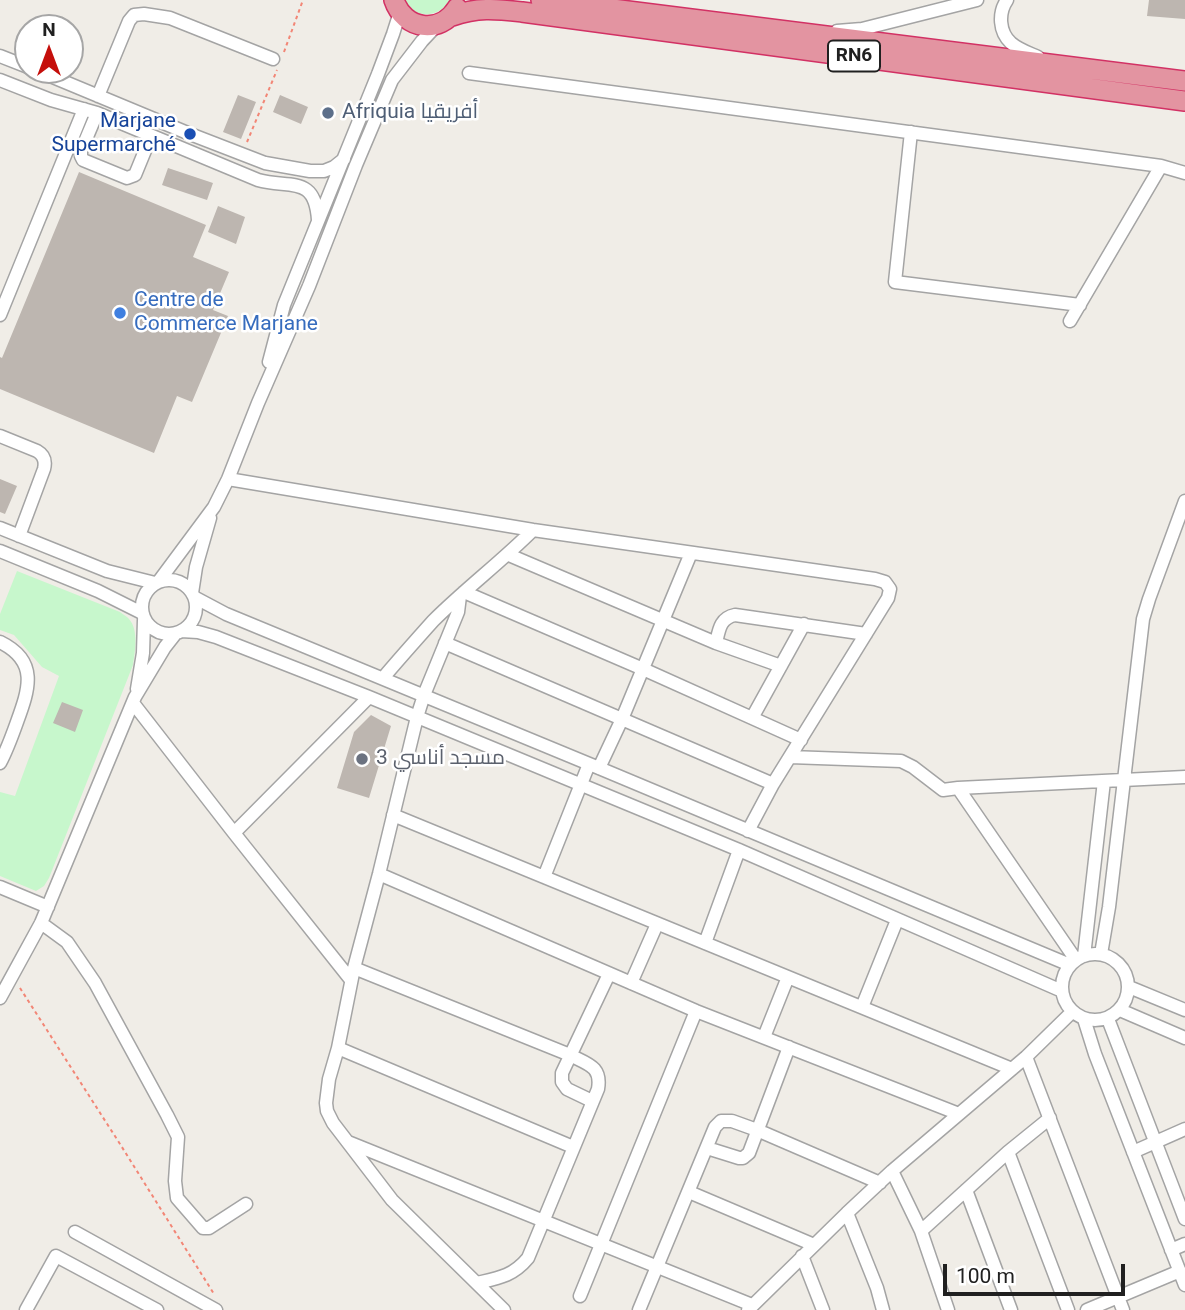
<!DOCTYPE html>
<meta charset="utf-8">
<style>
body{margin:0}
#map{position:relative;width:1185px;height:1310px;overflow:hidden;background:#f0ede7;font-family:Roboto,sans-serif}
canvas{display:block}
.north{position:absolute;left:14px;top:14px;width:70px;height:70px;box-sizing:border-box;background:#fff;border:2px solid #a6a6a6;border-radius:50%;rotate:0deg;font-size:19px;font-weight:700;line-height:28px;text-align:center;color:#202020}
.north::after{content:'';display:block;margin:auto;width:24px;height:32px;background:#c50f0b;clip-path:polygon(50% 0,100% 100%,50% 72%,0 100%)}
.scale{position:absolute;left:943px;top:1264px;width:182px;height:32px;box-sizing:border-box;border:4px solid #202020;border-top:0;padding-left:9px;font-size:21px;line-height:24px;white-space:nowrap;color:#202020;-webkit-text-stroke:5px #fff;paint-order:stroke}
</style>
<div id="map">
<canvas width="1185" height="1310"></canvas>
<div class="north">N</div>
<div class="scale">100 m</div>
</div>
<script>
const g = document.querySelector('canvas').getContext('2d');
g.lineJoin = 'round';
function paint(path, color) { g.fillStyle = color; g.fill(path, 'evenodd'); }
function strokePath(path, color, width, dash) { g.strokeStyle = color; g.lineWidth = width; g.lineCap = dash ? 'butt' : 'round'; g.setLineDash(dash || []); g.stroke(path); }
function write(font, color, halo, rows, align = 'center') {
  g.font = font + ' Roboto,Cairo,sans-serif'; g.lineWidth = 5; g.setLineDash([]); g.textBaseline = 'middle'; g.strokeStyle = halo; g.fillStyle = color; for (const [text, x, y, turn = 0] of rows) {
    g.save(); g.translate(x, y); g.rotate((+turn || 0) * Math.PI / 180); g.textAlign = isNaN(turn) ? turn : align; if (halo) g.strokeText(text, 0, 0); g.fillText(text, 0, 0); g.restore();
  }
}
const park = new Path2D(`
 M403,0h47c-12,19 -35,19 -47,0z
 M17,571l103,41c1,1 8,5 9,7 10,11 6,33 4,46l-84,213 -5,8 -8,5 -36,-15v-84l15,4 44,-120 -17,-9 -28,-32 -14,-5v-16z`);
const building = new Path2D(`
 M1149,0h36v19l-38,-3z
 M238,95l18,7 -15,37 -18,-7z
 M280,95l28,12 -7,17 -28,-12z
 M168,168l45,15 -6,17 -45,-15z
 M79,172l127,53 -13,32 36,15 -16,38 15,6 -36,86 -15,-6 -23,57 -154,-64v-32l2,1z
 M218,206l27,11 -9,27 -28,-12z
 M0,479l17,7 -12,28 -5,-2z
 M62,702l21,8 -8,22 -22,-9z
 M371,715l20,11 -22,72 -32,-10 17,-56z`);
const path = new Path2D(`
 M284,52l19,-52
 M247,142l30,-72
 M20,988l100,156 94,150`);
const minor = new Path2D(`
 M1007,0c-9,13 -8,32 4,43 8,7 18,10 27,14
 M837,31l25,-2 115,-29
 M0,56l28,11
 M36,70l154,64 75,29 45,8h14l10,-4 10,-8
 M469,73l692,93 24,7
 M0,80l51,20 46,13 161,67c31,9 57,-6 60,40
 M98,96l31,-75 5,-6 10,-1 26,4 103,41
 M97,113l-16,38v5l2,4 44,18 8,-3 16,-39
 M911,132l-16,150 185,23
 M0,315l84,-206
 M1070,321l91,-155
 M269,362l15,-57 94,-231 15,-40 7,-22
 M0,436l37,15c7,4 9,10 7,18l-25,67
 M228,479l305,51 342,49 10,3 5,7 -2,9 -115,186 -25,47
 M0,528l107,43 48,12
 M0,551l98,40 44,22
 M509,555l207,88 65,23
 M142 607a27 27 0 1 1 54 0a27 27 0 1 1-54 0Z
 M159,581l55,-74 14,-28 30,-76 51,-117 47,-121 36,-85 30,-39 16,-17
 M464,592l179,77 158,71
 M192,593l4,-26 14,-49
 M460,596l-2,16 -34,83 -7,22 -38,157 -25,94 -16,80 -9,31 -3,24 1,8 6,12 59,77 112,110
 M194,597l32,17 373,154 471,197
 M181,631l17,1 18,5 153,60 370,153 323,141
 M0,642c39,19 29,47 17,80 -5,14 -10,28 -17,41
 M445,643l328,141
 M716,643c3,-13 4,-25 19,-28l131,19
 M383,678c16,-19 33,-38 50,-57 32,-32 68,-59 100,-91
 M137,689l6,-36 1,-33
 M133,703l101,130 117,147
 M752,718l52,-94
 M790,757l111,4 12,6 30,23 15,-2 227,-11
 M599,768l23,-49 69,-166
 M958,788l118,172
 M393,815l619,254
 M234,833l135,-136
 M379,874l317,137 263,103
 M544,877l45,-113
 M0,887l48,20
 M41,923l26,19 28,41 72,132 11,22 -3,44 2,17 26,30h6l37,-24
 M705,943l34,-93
 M1062 987a33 33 0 1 1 66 0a33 33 0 1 1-66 0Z
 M1101,954l8,-47 34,-288 6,-20 36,-98
 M1084,956l20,-175
 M354,968l216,87c17,9 32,11 28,34l-70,169c-15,18 -29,20 -51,25
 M631,983l26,-59
 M1129,987l56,23
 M0,998l41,-75 94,-226 30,-50 11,-14
 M862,1007l35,-87
 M1120,1010l65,28
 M1084,1019l11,35 90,231
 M1108,1019l77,200
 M764,1037l24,-60
 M338,1048l235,99
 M1026,1057l97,253
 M592,1101l-25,-12 -5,-7v-9l47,-99
 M348,1142l404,163
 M707,1148l32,10h4l6,-5 40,-106
 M1008,1152l60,158
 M1133,1152l52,-23
 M892,1171l29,60 27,79
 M966,1190l45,120
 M689,1192l125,53
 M847,1213l30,75 6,22
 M921,1231l87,-79 42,-34
 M75,1232l141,78
 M1171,1250l14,-6
 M802,1256l21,54
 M580,1296l116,-285
 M26,1310l30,-54 101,54
 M639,1310l76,-183 6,-6h11l25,9 123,53
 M748,1310l99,-97 45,-42 134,-114 46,-45
 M1087,1310l93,-39`);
const highway = new Path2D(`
 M394,0c10,30 46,35 63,8
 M541,0l644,81
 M452,16c26,-9 43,-7 70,-4l663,89`);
const markers = [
 [328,113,7,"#5c6f8a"],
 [190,134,7,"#1a4fb4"],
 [120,313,7,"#3f7fe0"],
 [362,759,7,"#6b7280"]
];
const shields = [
 [854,56,52]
];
const shieldNames = [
 ["RN6",854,56]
];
const serviceNames = [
 ["Afriquia أفريقيا",342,113]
];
const transitNames = [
 ["Marjane",176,122],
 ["Supermarché",176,146]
];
const shopNames = [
 ["Centre de",134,301],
 ["Commerce Marjane",134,325]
];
const worshipNames = [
 ["مسجد أناسي 3",376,759]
];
paint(park, '#c7f7cc');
paint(building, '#bdb6b0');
strokePath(minor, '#a4a4a4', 15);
strokePath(highway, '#d23164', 22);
strokePath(path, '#f28676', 2, [3.5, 3.5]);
strokePath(minor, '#fff', 12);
strokePath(highway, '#e394a1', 19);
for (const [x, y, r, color] of markers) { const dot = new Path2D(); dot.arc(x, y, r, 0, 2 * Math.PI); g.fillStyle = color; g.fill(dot); strokePath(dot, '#fff', 2.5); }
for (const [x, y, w] of shields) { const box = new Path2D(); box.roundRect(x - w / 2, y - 15.5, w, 31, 5); g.fillStyle = '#fff'; g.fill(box); strokePath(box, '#202020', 2); }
write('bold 19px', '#202020', null, shieldNames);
write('21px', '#4e5e75', '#fff', serviceNames, 'left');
write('21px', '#164399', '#fff', transitNames, 'right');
write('21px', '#366cbe', '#fff', shopNames, 'left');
write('21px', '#5b616d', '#fff', worshipNames, 'left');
</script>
